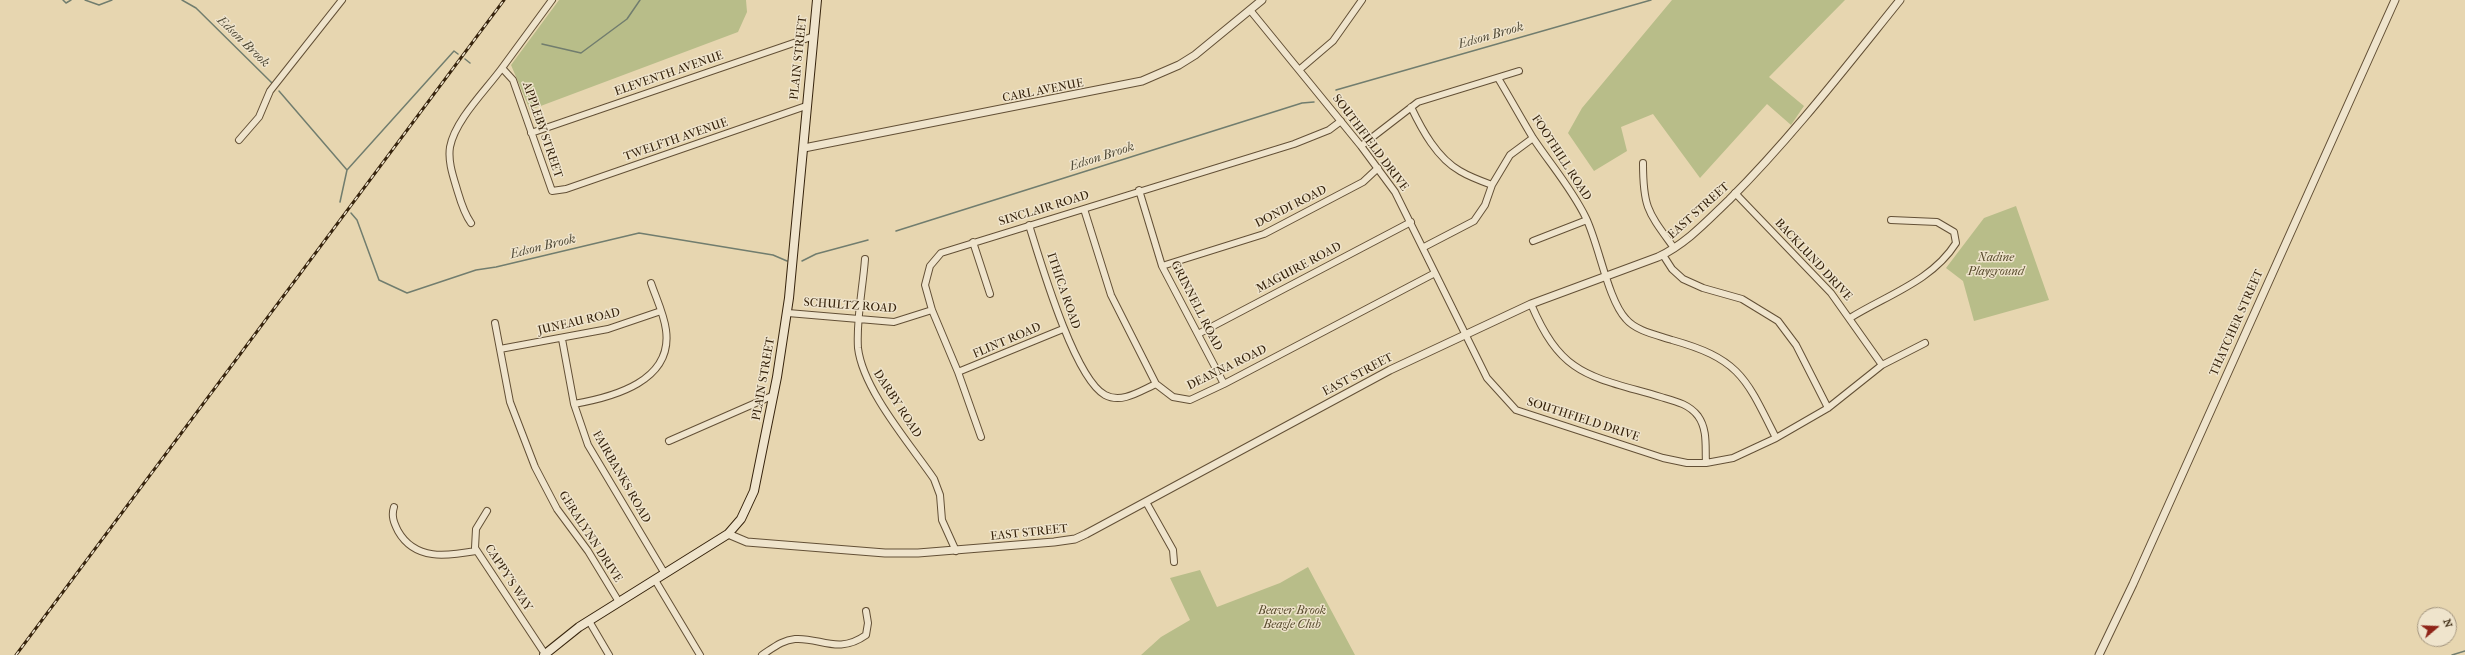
<!DOCTYPE html>
<style>
body{margin:0}
#map{position:relative;width:2465px;height:655px;overflow:hidden;background:#e7d6b0;font-family:"IM FELL French Canon",serif}
canvas{display:block}
.north{position:absolute;left:2417px;top:607px;width:40px;height:40px;box-sizing:border-box;background:#efe4cc;border:1px solid #a59780;border-radius:50%;rotate:71deg;font-size:11px;font-weight:700;line-height:16px;text-align:center;color:#37240d}
.north::after{content:'';display:block;margin:auto;width:14px;height:18px;background:#8f2418;clip-path:polygon(50% 0,100% 100%,50% 72%,0 100%)}
</style>
<div id="map">
<canvas width="2465" height="655"></canvas>
<div class="north">N</div>
</div>
<script>
const g = document.querySelector('canvas').getContext('2d');
g.lineJoin = 'round';
function paint(path, color) { g.fillStyle = color; g.fill(path, 'evenodd'); }
function strokePath(path, color, width, dash) { g.strokeStyle = color; g.lineWidth = width; g.lineCap = dash ? 'butt' : 'round'; g.setLineDash(dash || []); g.stroke(path); }
function write(font, color, halo, rows, align = 'center') {
  g.font = font + ' "IM FELL French Canon",serif'; g.lineWidth = 3; g.setLineDash([]); g.textBaseline = 'middle'; g.strokeStyle = halo; g.fillStyle = color; for (const [text, x, y, turn = 0] of rows) {
    g.save(); g.translate(x, y); g.rotate((+turn || 0) * Math.PI / 180); g.textAlign = isNaN(turn) ? turn : align; if (halo) g.strokeText(text, 0, 0); g.fillText(text, 0, 0); g.restore();
  }
}
const green = new Path2D(`
 M559,0h187l1,12 -9,20 -208,78 -19,-45z
 M1672,0h173l-76,77 35,29 -13,19 -24,-21 -67,74 -47,-64 -32,13 6,24 -33,20 -26,-38 14,-25z
 M2016,206l33,94 -75,21 -11,-40 -17,-13 38,-50z
 M1308,567l47,88h-214l20,-18 29,-17 -20,-42 30,-8 17,37 63,-24z`);
const stream = new Path2D(`
 M63,0l3,3 5,-3
 M85,0l14,5 13,-5
 M182,0l14,8 76,75
 M542,44l39,9 46,-34 13,-19
 M465,59l5,4
 M1336,90l315,-90
 M279,91l68,79 -7,32
 M347,170l107,-119 4,3
 M351,213l6,7 22,60 28,13 69,-23 20,-3 143,-34 134,22 14,6
 M896,231l406,-128 12,-1
 M802,261l14,-7 52,-14
 M2452,655l13,-4`);
const minor = new Path2D(`
 M552,0l-50,68 11,12 39,111 14,-2 240,-83
 M1250,10l111,136 34,46 92,186 29,32 147,48 24,5h19l27,-5 43,-20 52,-30 54,-43 43,-22
 M1299,70l34,-29 29,-41
 M1498,78c12,20 23,40 35,60 18,27 39,51 53,80 13,27 22,82 40,101 10,12 31,16 46,21 68,19 74,38 104,98
 M1411,107c11,23 26,51 49,64 10,6 21,10 32,14
 M531,133l283,-97
 M239,140l20,-23 11,-26 72,-91
 M1361,146l57,-44 101,-31
 M1643,163c0,45 5,49 31,85
 M1139,190l23,76 62,118
 M1735,193l96,100 51,72
 M1084,209l27,86 45,89 17,13 17,3 34,-16 211,-111
 M471,223c-8,-11 -11,-24 -15,-37 -4,-13 -8,-26 -6,-39 5,-27 36,-57 52,-79
 M1029,225c11,35 45,153 76,170 17,9 35,-4 51,-11
 M1533,241l54,-21
 M973,242l17,52
 M1424,247l50,-26 11,-16 7,-20 18,-30 23,-17
 M1663,255l9,14 11,10 20,9 39,11 36,22 18,24 32,63
 M865,259c-2,28 -9,60 -7,89 5,42 52,96 76,131l6,16 2,25 14,31
 M1162,266l102,-32 99,-52 15,-14
 M1531,304c31,73 59,72 130,93 14,4 28,7 37,19 10,14 7,31 8,47
 M788,313l106,9 38,-12
 M1850,318c37,-23 82,-37 106,-75l-2,-11 -17,-10 -46,-2
 M495,323l15,79 25,65 22,42 31,42 31,51
 M1198,334l213,-112
 M562,339l12,65 14,41 77,129
 M500,349l108,-20 53,-18
 M958,372l105,-43
 M574,404c40,-7 99,-23 92,-74 -2,-16 -10,-32 -15,-47
 M981,437l-23,-65 -26,-62 -7,-25 5,-19 11,-13 353,-109 35,-14 12,-9
 M669,441l105,-46
 M1146,502l27,48 1,12
 M394,507c-3,9 0,16 4,24 17,30 49,25 78,20
 M487,511l-11,18 -1,19 70,106
 M655,580l45,75
 M589,621l20,34
 M762,655c11,-7 20,-15 33,-16 25,-2 43,16 71,-4l2,-12 -2,-12`);
const tertiary = new Path2D(`
 M804,148l338,-67 37,-16 16,-10 67,-55
 M728,534l19,8 138,11h33l136,-11 21,-3 11,-5 304,-164 141,-66 127,-47c28,-13 49,-36 71,-57 62,-62 116,-132 171,-200
 M2099,655l34,-71 262,-584`);
const secondary = new Path2D(`
 M544,655l35,-28 149,-93 13,-15 13,-28 23,-114 12,-79 28,-298`);
const rail = new Path2D(`
 M16,655l488,-655`);
const streetNames = [
 ["PLAIN STREET",799,58,-84],
 ["ELEVENTH AVENUE",669,74,-19],
 ["CARL AVENUE",1043,91,-11],
 ["APPLEBY STREET",542,130,71],
 ["TWELFTH AVENUE",676,140,-19],
 ["SOUTHFIELD DRIVE",1370,143,53],
 ["FOOTHILL ROAD",1561,158,57],
 ["DONDI ROAD",1291,207,-27],
 ["SINCLAIR ROAD",1044,209,-17],
 ["EAST STREET",1699,211,-42],
 ["BACKLUND DRIVE",1813,260,47],
 ["MAGUIRE ROAD",1299,268,-28],
 ["ITHICA ROAD",1063,291,71],
 ["SCHULTZ ROAD",850,306,4],
 ["GRINNELL ROAD",1196,306,63],
 ["JUNEAU ROAD",579,322,-13],
 ["THATCHER STREET",2237,323,-66],
 ["FLINT ROAD",1007,341,-23],
 ["DEANNA ROAD",1227,368,-26],
 ["EAST STREET",1358,375,-28],
 ["PLAIN STREET",764,379,-80],
 ["DARBY ROAD",897,404,57],
 ["SOUTHFIELD DRIVE",1583,420,18],
 ["FAIRBANKS ROAD",621,477,60],
 ["EAST STREET",1029,533,-6],
 ["GERALYNN DRIVE",590,537,57],
 ["CAPPY'S WAY",508,578,57]
];
const parkNames = [
 ["Nadine",1996,258],
 ["Playground",1996,272],
 ["Beaver Brook",1292,611],
 ["Beagle Club",1292,625]
];
const waterNames = [
 ["Edson Brook",1491,36,-16],
 ["Edson Brook",243,42,44],
 ["Edson Brook",1102,157,-18],
 ["Edson Brook",543,247,-14]
];
paint(green, '#b8bd89');
strokePath(stream, '#717d6e', 1.5);
strokePath(minor, '#635036', 8);
strokePath(tertiary, '#635036', 9);
strokePath(secondary, '#37240d', 10);
strokePath(minor, '#efe4cc', 6);
strokePath(tertiary, '#efe4cc', 7);
strokePath(secondary, '#efe4cc', 8);
strokePath(rail, '#37240d', 3);
strokePath(rail, '#efe4cc', 1.5, [4.5]);
write('12px', '#37240d', '#efe4cc', streetNames);
write('italic 12px', '#574a2c', '#efe4cc', parkNames);
write('italic 13px', '#4f4936', '#efe4cc', waterNames);
</script>
